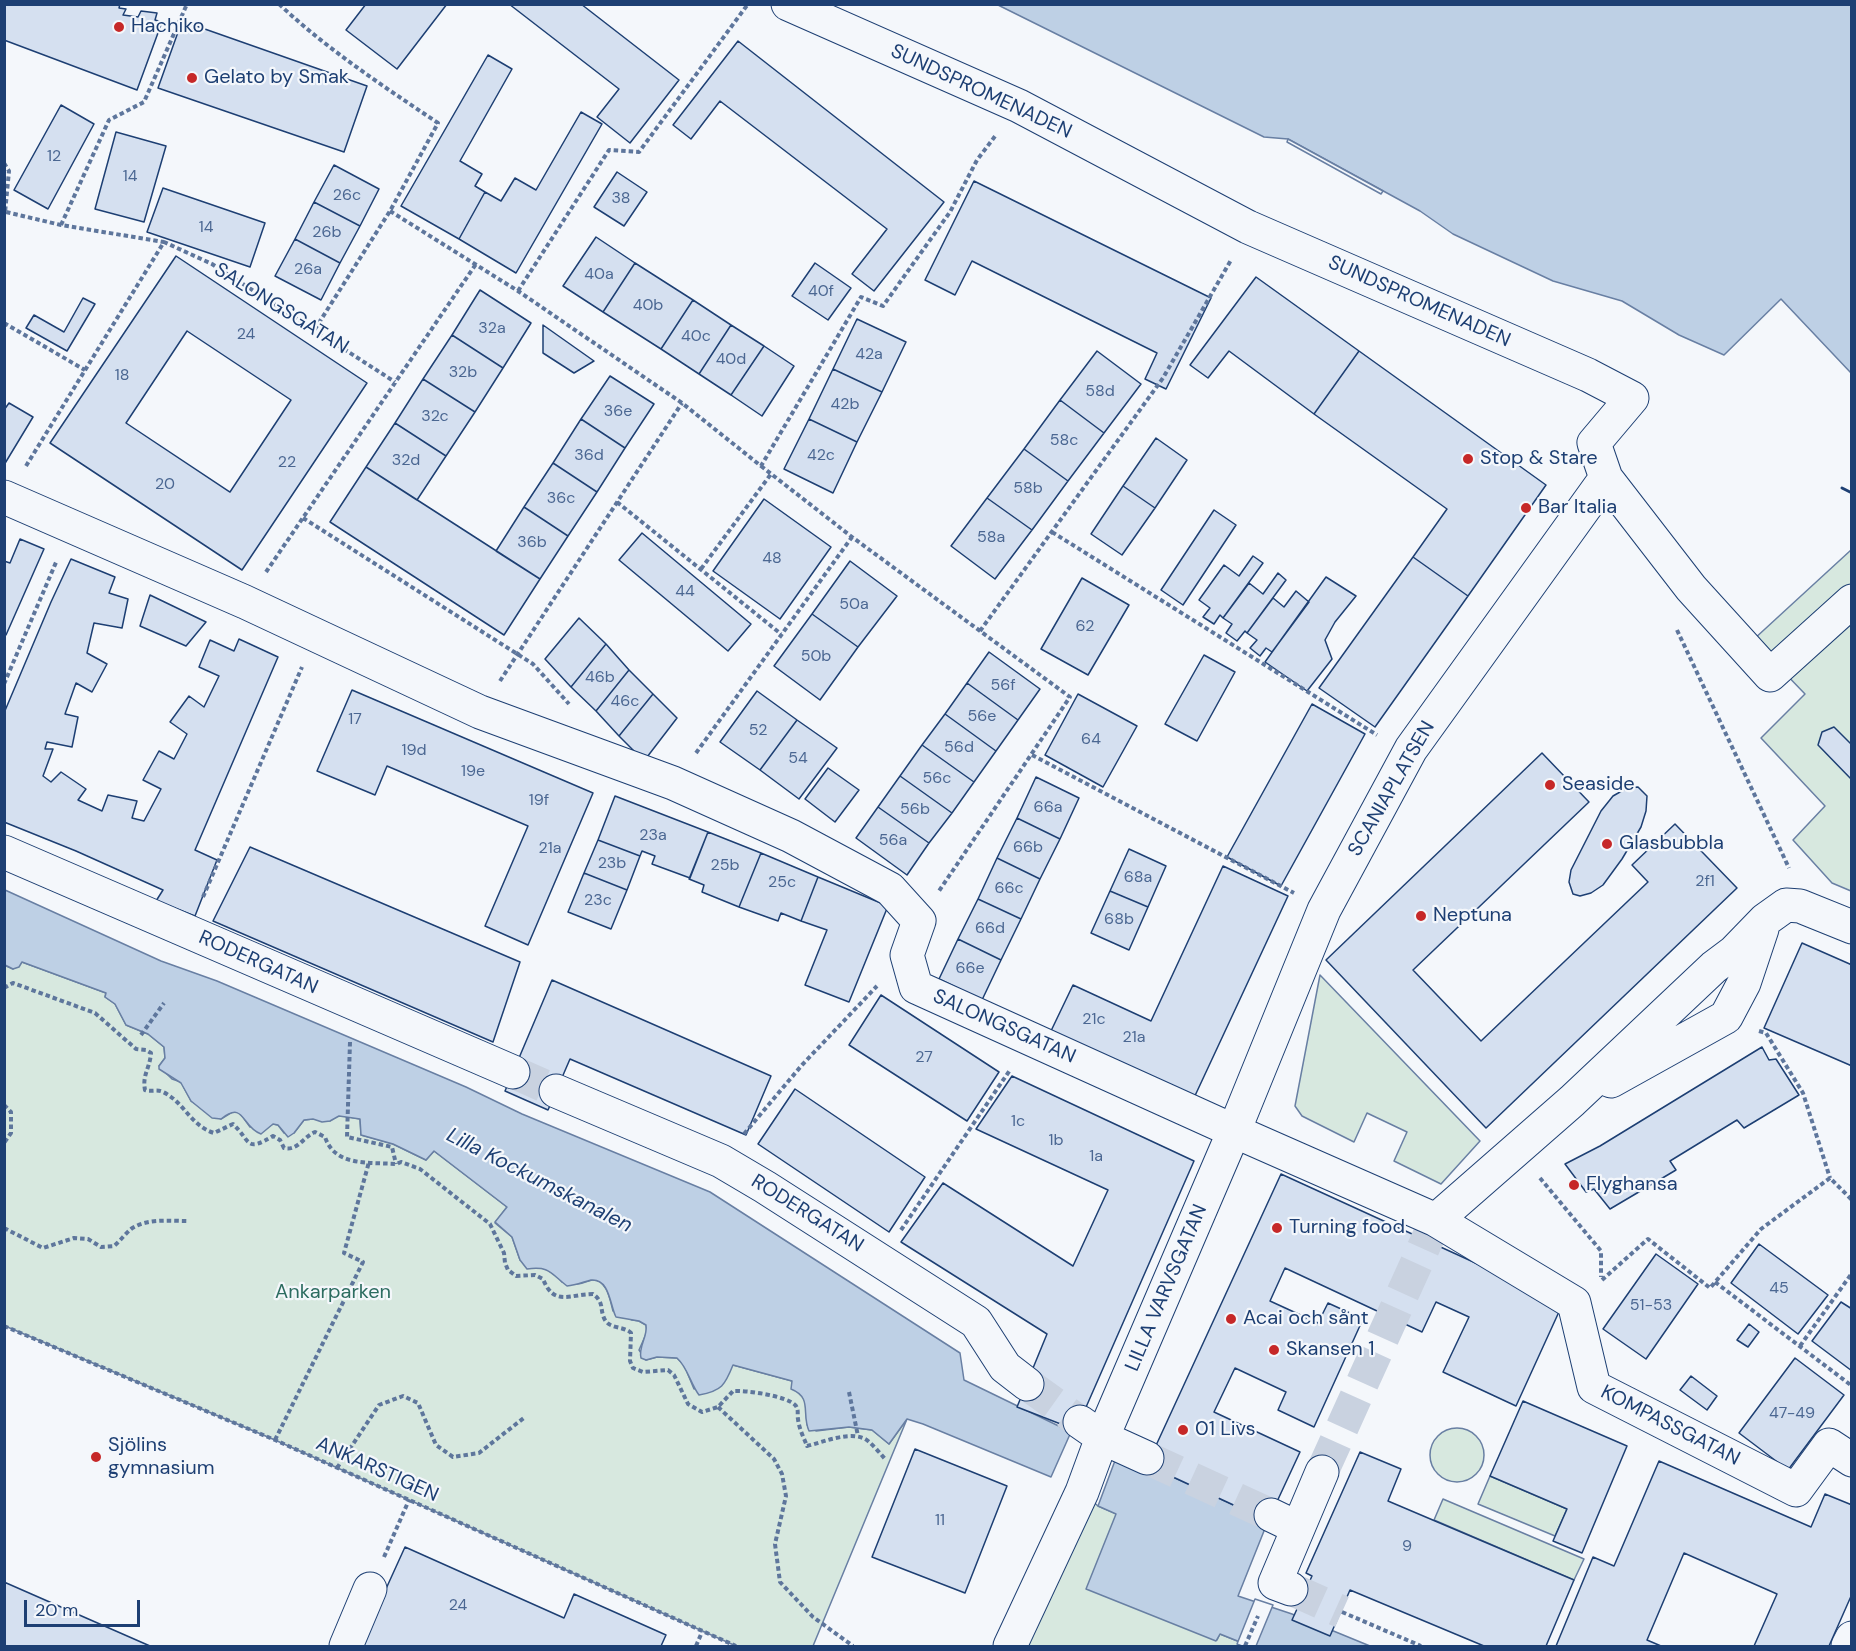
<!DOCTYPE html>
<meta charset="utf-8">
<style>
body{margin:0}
#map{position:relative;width:1856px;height:1651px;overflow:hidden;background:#f4f7fb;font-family:"DM Sans",sans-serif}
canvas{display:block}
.frame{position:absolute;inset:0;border:6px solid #1d3f73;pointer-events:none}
.scale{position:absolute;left:24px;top:1600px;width:116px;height:27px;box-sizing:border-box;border:3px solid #1d3f73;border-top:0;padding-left:8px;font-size:18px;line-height:21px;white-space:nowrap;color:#1d3f73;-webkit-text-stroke:4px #f4f7fb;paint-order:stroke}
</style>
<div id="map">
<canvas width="1856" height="1651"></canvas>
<div class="frame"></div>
<div class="scale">20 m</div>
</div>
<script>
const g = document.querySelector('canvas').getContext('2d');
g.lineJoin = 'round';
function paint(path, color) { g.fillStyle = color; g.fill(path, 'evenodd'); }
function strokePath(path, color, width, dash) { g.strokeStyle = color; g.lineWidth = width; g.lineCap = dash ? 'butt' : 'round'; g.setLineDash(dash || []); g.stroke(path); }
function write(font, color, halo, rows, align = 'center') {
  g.font = font + ' "DM Sans",sans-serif'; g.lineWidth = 4.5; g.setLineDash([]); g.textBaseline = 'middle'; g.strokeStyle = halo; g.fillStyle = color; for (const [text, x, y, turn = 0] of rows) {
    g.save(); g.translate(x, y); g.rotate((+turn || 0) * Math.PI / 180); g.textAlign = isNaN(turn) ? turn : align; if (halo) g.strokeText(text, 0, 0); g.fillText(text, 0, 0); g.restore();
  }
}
const green = new Path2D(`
 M1851,550v341l-19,-8 -39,-43 32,-34 -64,-68 44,-44 -52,-54z
 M22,962l84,31 -1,4 10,7 11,21 22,9 16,13 1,11 -6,8 13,13 9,3 10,19 30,18 13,-8 6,2 10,14 19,-1 4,-2 5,1 6,8h10l10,-13 9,-1 17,2 9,-6 21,4 1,16 32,9 33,16 8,-9 73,56 -12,16 17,14 8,23c16,6 31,8 42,22 5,1 11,3 15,2 5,0 10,-3 15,-4 15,-1 18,20 21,31l19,9 7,1 7,4 1,7 -8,18 7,10 11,-3 20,1 7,7 10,24 39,-24 59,16 13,17 2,27 9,6 33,-4 23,3 17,14 18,-25 -94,227h-77l-461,-206 -270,-114 -1,-361 9,4z
 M1320,975l160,166 -39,43 -47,-23 13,-29 -40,-19 -13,29 -52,-26 -7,-10z
 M1430 1455a27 27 0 1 1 54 0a27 27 0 1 1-54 0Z
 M1490,1476l77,33 -12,27 -77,-32z
 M1082,1492l16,14 19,8 100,126 3,-6 30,12h-240z
 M1443,1499l141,60 -10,21 -140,-60z`);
const water = new Path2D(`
 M998,5h853v368l-70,-74 -57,56 -45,-20 -57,-34 -69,-20 -100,-47 -33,-23 -132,-72 -24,-2z
 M5,890l156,71 56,20 249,106 56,27 188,78 250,161 4,27 107,52 -20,45 -128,-53 -16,-5 -18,25 -17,-14 -23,-3 -40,4c-8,-18 4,-33 -18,-42l1,-8 -59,-16c-8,20 -11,26 -34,30 -9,-12 -11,-27 -22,-37l-20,-1 -11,3 -5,-2c-3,-12 7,-21 5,-33l-7,-4 -23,-4c-6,-11 -6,-39 -25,-37 -8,2 -15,5 -24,6 -17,-13 -17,-20 -40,-17l-7,-9 -8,-23 -17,-15 12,-15 -73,-56 -8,9 -33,-16 -32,-9 -1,-16 -21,-3 -9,5 -8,1 -9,-3 -9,1 -10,13 -6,4 -10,-12 -5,-1 -12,10c-20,-7 -16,-34 -40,-15l-9,-1 -21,-17 -10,-18 -22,-14v-3l6,-8 -1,-11 -16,-13 -22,-9 -11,-21 -10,-7 1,-4 -84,-31 -3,5 -6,2 -8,-4z
 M1119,1450l28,15 121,56 -30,75 54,18 78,32h-120l-30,-12 -4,7 -130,-52 30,-75 -18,-8z`);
const pier = new Path2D(`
 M1288,139l95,52 -2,3 -94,-52z
 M1255,1599l18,6 -17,41h-14l-5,-2z`);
const building = new Path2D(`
 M4,4h116l-1,4 7,1 -3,6 15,2 3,-6 16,2 -2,7 7,2 -25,68 -133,-50z
 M366,4h81l-50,65 -51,-39z
 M509,4h72l98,76 -49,63 -33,-26 22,-28z
 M182,21l185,65 -23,66 -186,-64z
 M738,41l206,161 -70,89 -22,-17 35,-45 -167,-128 -29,38 -18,-14z
 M488,55l24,14 -52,92 22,13 -7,12 10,6 -26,47 -58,-33z
 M61,105l33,19 -46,85 -34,-19z
 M581,112l21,12 -86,149 -57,-34 26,-47 16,9 14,-23 21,12z
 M116,132l50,14 -22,76 -49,-13z
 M334,165l45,24 -19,37 -46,-24z
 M617,172l30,20 -23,34 -30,-19z
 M974,181l237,117 -45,91 -21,-10 12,-26 -185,-92 -17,34 -30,-15z
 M163,188l102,35 -15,44 -103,-35z
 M314,202l46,24 -20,37 -45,-24z
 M596,237l39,26 -32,49 -40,-26z
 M295,239l45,24 -19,37 -46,-24z
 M176,256l191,127 -125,187 -192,-127zM187,331l104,69 -61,92 -104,-69z
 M635,263l58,37 -32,49 -58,-37z
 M815,263l36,25 -23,32 -36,-24z
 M1256,277l103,74 -45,63 -85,-63 -21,27 -18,-13z
 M480,290l51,33 -28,45 -51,-33z
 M83,298l12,6 -28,47 -41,-23 8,-13 30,17z
 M693,300l38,25 -32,49 -38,-25z
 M857,319l49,23 -24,50 -49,-23z
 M543,325l51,36 -20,12 -31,-20z
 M731,325l33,21 -33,49 -32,-21z
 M452,335l51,33 -28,44 -52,-33z
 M764,346l30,20 -32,50 -31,-21z
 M1097,351l44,33 -37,49 -44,-33z
 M1359,351l187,134 -78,111 -55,-39 34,-48 -133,-95z
 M833,369l49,23 -25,50 -48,-23z
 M610,376l44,28 -29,44 -44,-29z
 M423,379l52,33 -29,44 -51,-33z
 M1060,400l44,33 -36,48 -44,-32z
 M9,403l24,14 -29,48v-55z
 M581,419l44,29 -28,44 -44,-29z
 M809,419l48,23 -24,51 -49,-24z
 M395,423l51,33 -29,44 -51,-33z
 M1156,438l31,22 -32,48 -32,-22z
 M1024,449l44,32 -36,49 -45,-32z
 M553,463l44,29 -29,44 -44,-29z
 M366,467l174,112 -36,56 -174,-113z
 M1123,486l32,22 -33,47 -31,-21z
 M987,498l45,32 -37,49 -44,-33z
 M764,499l67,48 -51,72 -67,-48z
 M524,507l44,29 -28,43 -44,-28z
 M1214,510l22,15 -53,80 -22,-15z
 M642,533l109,91 -23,27 -109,-91z
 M20,539l24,10 -38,86h-2v-74l6,2z
 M1253,556l10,7 -40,55 -3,-3 -6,9 -11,-7 7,-9 -11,-8 25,-35 15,11z
 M1413,557l55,39 -93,131 -56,-39z
 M71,559l44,18 -6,16 19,6 -6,29 -28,-5 -7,30 20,11 -15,28 -16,-9 -11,31 13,3 -6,30 -25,-5 -2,7h8l-10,27 8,6 10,-10 25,17 -8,11 24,11 6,-16 29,6 -5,17 12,3 17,-32 -18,-9 16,-29 15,8 13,-25 -17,-12 19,-26 15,11 15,-31 -20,-9 11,-27 24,11 5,-12 39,18 -83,193 22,10 -22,56 -39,-15 7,-11 -87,-39 -72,-29v-109l47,-111z
 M850,561l47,35 -39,51 -46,-33z
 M1278,573l8,7 -39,53 -2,-2 -8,10 -11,-8 6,-9 -9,-6 26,-35 14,11z
 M1326,577l30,19 -21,26 -10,18 7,19 -25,32 -42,-29z
 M1082,578l47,27 -41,70 -47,-26z
 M1296,591l13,11 -37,50 -6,-4 -6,8 -10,-8 7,-8 -10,-7 26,-35 11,9z
 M150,595l56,27 -20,24 -46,-20z
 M812,614l46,33 -38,53 -46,-34z
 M579,618l27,26 -35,43 -26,-28z
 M606,644l23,26 -33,41 -25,-24z
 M989,652l51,37 -22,31 -51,-37z
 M1204,655l31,17 -38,69 -32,-17z
 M629,670l24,24 -34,42 -23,-25z
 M967,683l51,37 -22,31 -51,-37z
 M352,690l241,103 -65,152 -43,-19 43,-100 -141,-60 -12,29 -58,-24z
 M757,691l40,29 -37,50 -40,-28z
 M653,694l24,24 -33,43 -25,-25z
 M1078,694l59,32 -34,61 -58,-32z
 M1312,704l53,30 -84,152 -54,-29z
 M945,714l51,37 -22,31 -52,-37z
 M797,720l40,28 -38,51 -39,-29z
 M1834,727l18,18v35l-34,-35 4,-13z
 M922,745l52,37 -22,31 -52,-37z
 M1542,753l47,49 -176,168 68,71 167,-159 -16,-17 43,-41 62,64 -251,240 -160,-168z
 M828,768l31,22 -24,32 -30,-23z
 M900,776l52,37 -23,30 -51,-36z
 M1036,777l43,21 -19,41 -43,-21z
 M1638,787l9,9 -1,15 -5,16 -19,32 -19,26 -12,8 -11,3 -7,-2 -4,-12 2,-12 30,-59 12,-15 14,-8z
 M615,796l93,36 -18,46 -38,-14 3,-8 -13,-5 -2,5 -42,-16z
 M878,807l51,36 -22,32 -51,-37z
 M1017,818l43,21 -20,40 -43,-21z
 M708,832l53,21 -22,54 -37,-15 2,-7 -15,-6z
 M598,840l42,16 -13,34 -43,-17z
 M250,847l270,115 -27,80 -280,-121z
 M1129,849l37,17 -18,41 -38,-16z
 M761,853l57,24 -17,44 -20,-8 -3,8 -39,-14z
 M997,858l43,21 -19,40 -43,-20z
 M1223,866l65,30 -95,204 -143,-67 23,-48 78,36z
 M584,873l43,17 -16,39 -43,-17z
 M818,877l70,29 -39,96 -44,-17 22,-55 -26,-9z
 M1110,891l38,16 -19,43 -38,-17z
 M978,899l43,20 -20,41 -43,-21z
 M958,939l43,21 -19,40 -43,-21z
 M1802,943l50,22v101l-88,-38z
 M552,980l219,96 -25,59 -176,-76 -22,51 -43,-19z
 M881,995l118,77 -32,49 -118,-76z
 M1762,1047l7,13 7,-1 23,36 -55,33 -7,-8 -67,41 6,9 -66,39 -16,-20 -8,3 -21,-28 35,-18z
 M1012,1076l182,85 -118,269 -59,-23 30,-73 -146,-92 42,-59 130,83 35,-76 -132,-61z
 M795,1089l130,88 -36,55 -131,-88z
 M1281,1174l282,129 -47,103 -73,-34 26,-55 -33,-15 -14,30 -137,-64 -15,33 48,22 10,-20 35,16 -49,108 -36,-17 8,-18 -51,-24 -21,44 86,40 -32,69 -121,-56z
 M1759,1244l69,51 -30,39 -67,-51z
 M1656,1254l42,30 -52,75 -43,-30z
 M1841,1302l11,7v62l-40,-30z
 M1749,1324l10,8 -11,15 -11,-7z
 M1795,1358l49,37 -56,75 -49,-37z
 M1691,1376l26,20 -10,14 -27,-20z
 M1523,1401l104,45 -45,107 -29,-12 14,-32 -77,-33z
 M915,1449l92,37 -42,107 -93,-36z
 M1360,1452l41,17 -13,32 186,79 -28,66h-62l-134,-56 -20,46 -38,-16 20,-44 -6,-3z
 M1659,1461l152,66 14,-33 27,11v89l-23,52h-75l23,-52 -93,-41 -37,87 14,6h-105l37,-89 21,9z
 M405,1547l159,71 10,-24 92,41 -5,11h-301z
 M4,1582l146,64h-146z`);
const minorTunnel = new Path2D(`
 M513,1072l43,19
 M1027,1384l53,38
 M1147,1458l124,57
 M1322,1472l114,-252
 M1291,1589l51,23`);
const path = new Path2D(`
 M279,4c49,46 104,82 159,119l-48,88 -75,118
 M4,163l5,8 -4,42
 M390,211l128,80 164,112 79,63 100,-169 22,9 67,-94 27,-52 19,-25
 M6,212l55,13 103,17
 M61,225l48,-105 35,-18 43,-98
 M518,291l91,-141 30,2 109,-148
 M4,323l81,47
 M26,466l138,-224 48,22 183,118
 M761,466l91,71 218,160 -131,194
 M617,502l164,132
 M303,518l230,146 36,40
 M1052,532l325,203
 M701,569l70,-95
 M266,572l210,-308
 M1677,630l112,238
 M980,631l183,-253 68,-118
 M500,681l182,-278
 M4,684l53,-124
 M696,753l156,-216
 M1032,755l262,138
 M203,897l99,-230
 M4,988l9,-5 82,30 41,36 10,1 5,3c-1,15 -9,22 -6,37 6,2 12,-1 18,2 21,10 28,34 51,41l19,-9c18,17 12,29 40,12l7,4 4,8c14,3 19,-11 31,-16l10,5c10,30 44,25 71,27l5,-2 19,7 70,55 14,29 1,10 3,7 8,6 19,-1 8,4c11,28 27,15 50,15 12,9 6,15 12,26 5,9 19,6 26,13l-1,28 3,7 10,4 25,-2 6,5 14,29 14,8 16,-5 15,-16c12,-1 56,5 63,15 3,5 1,8 2,13 1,10 6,19 9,27 17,-4 46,-17 61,-5 6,5 12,12 17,18
 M1759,1031l7,2 37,60 27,85
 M141,1035l23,-32
 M350,1042l-3,95 45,10 4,17
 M4,1105l7,7v21l-7,10
 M744,1134l58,-69 75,-79
 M1540,1178l61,73v26
 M4,1228l39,20 31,-10 14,1 13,8 13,-1c6,-5 11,-12 17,-17 16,-11 39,-8 58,-8
 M901,1230l109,-160
 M1602,1280l46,-41 62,49 51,-59 69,-51 22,22
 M1715,1282l137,104
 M4,1326l271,114 461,206
 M1800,1346l52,-73
 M849,1392l9,44
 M718,1407l56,52 8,15 4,22 -11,48 5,38 33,35 40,29
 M275,1440l88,-178 -19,-9 25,-91
 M337,1468l42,-63 24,-9 15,7 18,42 17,12 26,-4 46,-36
 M384,1557l25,-57
 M1342,1612l79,34
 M696,1646l6,-14
 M1245,1646l13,-30`);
const minor = new Path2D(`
 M788,4l231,102 229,121 340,148 44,23 -38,45 12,35 85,110 79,87 82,-74
 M4,497l241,105 235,110 193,71 118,53 99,53 29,32 -12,34 9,32 318,144 90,-221 87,-161 195,-271
 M4,852l509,220
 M1611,1081l115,-64 18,-34 18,-54
 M556,1091l165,70 44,26 211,135 29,45 22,17
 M1436,1220l136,-119 142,-134 20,-15 31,-32 21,-15 14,1 52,21
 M1080,1422l23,16 44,20
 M1271,1515l27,13
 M1291,1589l-16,-6 47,-111
 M346,1646l24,-57
 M1010,1646l72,-154 18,-49 134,-312 202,89 138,83 20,84 202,103 33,-45 23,15
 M1848,1646l4,-8`);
const wall = new Path2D(`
 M1842,488l10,5`);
const markers = [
 [119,27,6,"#c62828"],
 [192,78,6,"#c62828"],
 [1468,459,6,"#c62828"],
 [1526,508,6,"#c62828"],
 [1550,785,6,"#c62828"],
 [1607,844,6,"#c62828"],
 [1421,916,6,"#c62828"],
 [1574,1185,6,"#c62828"],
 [1277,1228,6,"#c62828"],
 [1231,1319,6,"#c62828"],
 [1274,1350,6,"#c62828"],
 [1183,1430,6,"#c62828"],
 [96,1457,6,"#c62828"]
];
const numberNames = [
 ["12",54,157],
 ["14",130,177],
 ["26c",347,196],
 ["38",621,199],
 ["14",206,228],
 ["26b",327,233],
 ["26a",308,270],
 ["40a",599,275],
 ["40f",821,292],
 ["40b",648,306],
 ["32a",492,329],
 ["24",246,335],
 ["40c",696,337],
 ["42a",869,355],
 ["40d",731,360],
 ["32b",463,373],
 ["18",122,376],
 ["58d",1100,392],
 ["42b",845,405],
 ["36e",618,412],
 ["32c",435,417],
 ["58c",1064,441],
 ["36d",589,456],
 ["42c",821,456],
 ["32d",406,461],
 ["22",287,463],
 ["20",165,485],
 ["58b",1028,489],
 ["36c",561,499],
 ["58a",991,538],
 ["36b",532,543],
 ["48",772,559],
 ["44",685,592],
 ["50a",854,605],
 ["62",1085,627],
 ["50b",816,657],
 ["46b",600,678],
 ["56f",1003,686],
 ["46c",625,702],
 ["56e",982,717],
 ["17",355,720],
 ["52",758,731],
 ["64",1091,740],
 ["56d",959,748],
 ["19d",414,751],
 ["54",798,759],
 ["19e",473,772],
 ["56c",937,779],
 ["19f",539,801],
 ["66a",1048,808],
 ["56b",915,810],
 ["23a",653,836],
 ["56a",893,841],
 ["66b",1028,848],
 ["21a",550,849],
 ["23b",612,864],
 ["25b",725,866],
 ["68a",1138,878],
 ["2f1",1705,882],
 ["25c",782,883],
 ["66c",1009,889],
 ["23c",598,901],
 ["68b",1119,920],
 ["66d",990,929],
 ["66e",970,969],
 ["21c",1094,1020],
 ["21a",1134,1038],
 ["27",924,1058],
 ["1c",1018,1122],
 ["1b",1056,1141],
 ["1a",1096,1157],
 ["45",1779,1289],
 ["51-53",1651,1306],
 ["47-49",1792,1414],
 ["11",940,1521],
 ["9",1407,1547],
 ["24",458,1606]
];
const poiNames = [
 ["Hachiko",131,27],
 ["Gelato by Smak",204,78],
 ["Stop & Stare",1480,459],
 ["Bar Italia",1538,508],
 ["Seaside",1562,785],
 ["Glasbubbla",1619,844],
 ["Neptuna",1433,916],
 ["Flyghansa",1586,1185],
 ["Turning food",1289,1228],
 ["Acai och sånt",1243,1319],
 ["Skansen 1",1286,1350],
 ["01 Livs",1195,1430],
 ["Sjölins",108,1446],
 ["gymnasium",108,1469]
];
const streetNames = [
 ["SUNDSPROMENADEN",981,92,25],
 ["SUNDSPROMENADEN",1419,302,24],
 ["SALONGSGATAN",281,309,32],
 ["SCANIAPLATSEN",1392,789,-60],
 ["RODERGATAN",258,963,24],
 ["SALONGSGATAN",1004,1027,24],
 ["RODERGATAN",807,1214,32],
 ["LILLA VARVSGATAN",1167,1288,-67],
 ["KOMPASSGATAN",1670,1426,27],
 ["ANKARSTIGEN",377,1470,24]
];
const parkNames = [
 ["Ankarparken",333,1293]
];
const waterNames = [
 ["Lilla Kockumskanalen",539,1181,27]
];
paint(green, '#d7e8df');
strokePath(green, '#687fa3', 1.5);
paint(water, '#bed0e5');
strokePath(water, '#687fa3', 1.5);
paint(pier, '#f4f7fb');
strokePath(pier, '#687fa3', 1.5);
paint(building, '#d5e0f0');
strokePath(building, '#1d3f73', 1.5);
strokePath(minorTunnel, '#c9d2e0', 33, [33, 16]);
strokePath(minor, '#1d3f73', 35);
strokePath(path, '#5e769c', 4, [4.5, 3]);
strokePath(minor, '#f4f7fb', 33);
strokePath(wall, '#1d3f73', 3);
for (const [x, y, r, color] of markers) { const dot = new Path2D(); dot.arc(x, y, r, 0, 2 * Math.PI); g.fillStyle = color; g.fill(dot); strokePath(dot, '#f4f7fb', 2); }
write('16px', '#4b6792', null, numberNames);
write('20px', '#1d3f73', '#f4f7fb', poiNames, 'left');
write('20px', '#1d3f73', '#f4f7fb', streetNames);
write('20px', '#2c6c60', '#f4f7fb', parkNames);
write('italic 21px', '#1d3f73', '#f4f7fb', waterNames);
</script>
